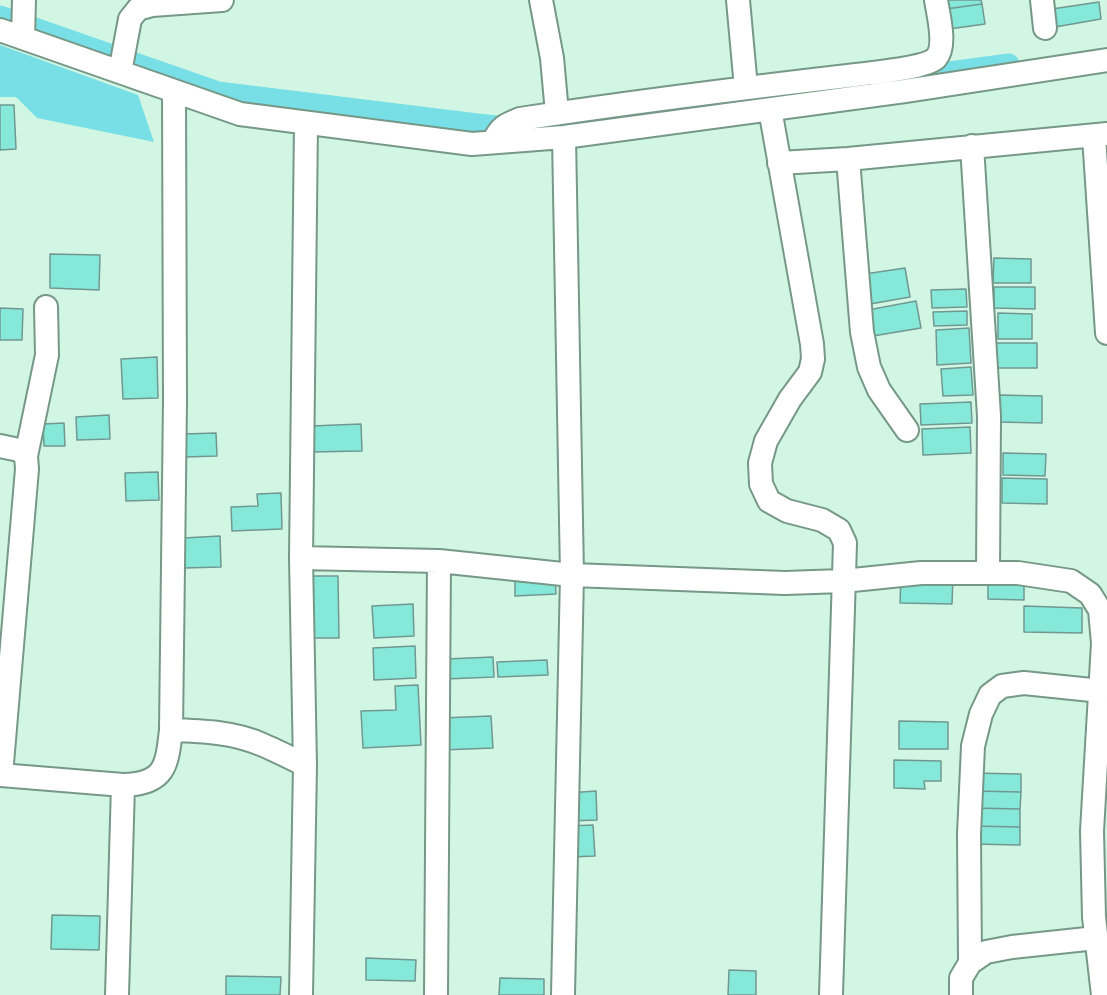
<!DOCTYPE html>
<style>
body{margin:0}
canvas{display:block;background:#d1f6e3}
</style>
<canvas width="1107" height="995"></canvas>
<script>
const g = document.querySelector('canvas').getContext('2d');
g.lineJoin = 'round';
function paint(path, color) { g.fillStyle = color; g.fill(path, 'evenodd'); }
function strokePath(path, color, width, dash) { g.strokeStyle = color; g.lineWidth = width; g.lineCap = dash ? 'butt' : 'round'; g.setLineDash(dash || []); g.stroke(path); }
const water = new Path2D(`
 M0,45l138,50 16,47 -117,-24 -21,-21h-16z`);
const canal = new Path2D(`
 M0,16l218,76 259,32 50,5 253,-34
 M897,79l112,-15`);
const building = new Path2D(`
 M945,0h36l1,4 -36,5z
 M1099,2l2,17 -46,8 -3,-18z
 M982,4l3,20 -36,5 -3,-20z
 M0,105h14l2,44 -16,1z
 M50,254l50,1 -1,35 -49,-2z
 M994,258l37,1v24h-38z
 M905,268l5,29 -40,7 -5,-30z
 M994,287h41v22l-41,-1z
 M966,289l1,18 -35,1 -1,-18z
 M916,301l5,27 -48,8 -5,-26z
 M0,308l23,1 -1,31h-22z
 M967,311v14l-33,1 -1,-14z
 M998,313l34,1v25h-34z
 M969,328l2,35 -34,2 -1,-35z
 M996,343h41v25h-41z
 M157,357l1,41 -35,1 -2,-40z
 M971,367l2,28 -30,1 -2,-27z
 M999,395l43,1v27l-44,-1z
 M971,402l1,21 -51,2 -1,-21z
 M109,415l1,24 -33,1 -1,-23z
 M64,423l1,23h-21l-1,-22z
 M361,424l1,27 -50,1 -1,-26z
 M970,427l1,26 -48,2 -1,-26z
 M216,433l1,23 -32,1 -1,-23z
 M1003,453l43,1 -1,22 -42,-1z
 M158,472l1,28 -33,1 -1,-28z
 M1002,478l45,1v25l-45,-1z
 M281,493l1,36 -50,2 -1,-24 27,-1 -1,-12z
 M220,536l1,31 -37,1 -1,-30z
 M305,576h33l1,62h-34z
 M901,576l52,1 -1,27 -52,-1z
 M988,576l36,1v23l-36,-1z
 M555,578l1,16 -41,2v-16z
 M413,604l1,32 -40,2 -2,-32z
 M1024,606l58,2v25l-58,-1z
 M415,646l1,32 -42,2 -1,-32z
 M493,657l1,20 -48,2 -1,-20z
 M547,660l1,15 -50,2 -1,-15z
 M418,685l3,60 -58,3 -2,-37 35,-1 -1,-24z
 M491,716l2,32 -51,2 -1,-32z
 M899,721l49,1v27h-49z
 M894,760l47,1v20h-17l1,8 -31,-1z
 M973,773l48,1v18l-48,-1z
 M596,791l1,29 -28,1 -1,-28z
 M973,791l48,1 -1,17 -47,-1z
 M973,808l47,1v18l-48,-1z
 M593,825l2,31 -25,1 -1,-31z
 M972,826l48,1v18l-48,-1z
 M52,915l48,1 -1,34 -48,-1z
 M366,958l50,2 -1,21 -49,-1z
 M729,970l27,1v24h-28z
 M226,976l55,1 -1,18h-54z
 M500,978l44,1v16h-45z`);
const minor = new Path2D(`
 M541,0l11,58 5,55
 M738,0l8,88
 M1042,0l3,28
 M0,30l240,84 232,30 92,-7 341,-46 202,-31
 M23,38l1,-38
 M120,72l10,-53 8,-10 14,-4 70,-5
 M770,109l42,235 1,15 -3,13 -20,27 -24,42 -6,22 1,21 8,17 18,10 35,9 17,10 6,13 -14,452
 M1094,136l13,197
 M493,142c7,-15 12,-17 27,-23 112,-17 224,-31 336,-44 16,-2 70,-7 80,-17 11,-12 2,-44 0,-58
 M972,146l17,270 -1,157
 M848,159l14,173 7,35 10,23 28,40
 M779,163l69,-4 259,-25
 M0,446l19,4 7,6 1,13 -26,306
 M26,456l21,-101 -1,-48
 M301,558l138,3 133,14 213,8 58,-2 78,-8h97l53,8 19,13 10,16 3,33 -11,188 2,86 9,78
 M171,730l4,-329 -1,-310
 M0,775l123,10c42,-1 44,-19 48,-55 31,1 63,2 92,15 14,6 28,13 42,20
 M970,963l-1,-129 4,-88 8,-32 9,-19 12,-9 22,-3 77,8
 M117,995l6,-210
 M301,995l4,-230 -4,-207 5,-435
 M436,995l3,-434
 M563,995l9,-420 -8,-438
 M961,995v-17l9,-15 16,-11 26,-5 84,-9`);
paint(water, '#79dfe6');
strokePath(canal, '#79dfe6', 21);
paint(building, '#86e8d8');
strokePath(building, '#709891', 1.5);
strokePath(minor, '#769887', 26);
strokePath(minor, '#fff', 22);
</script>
